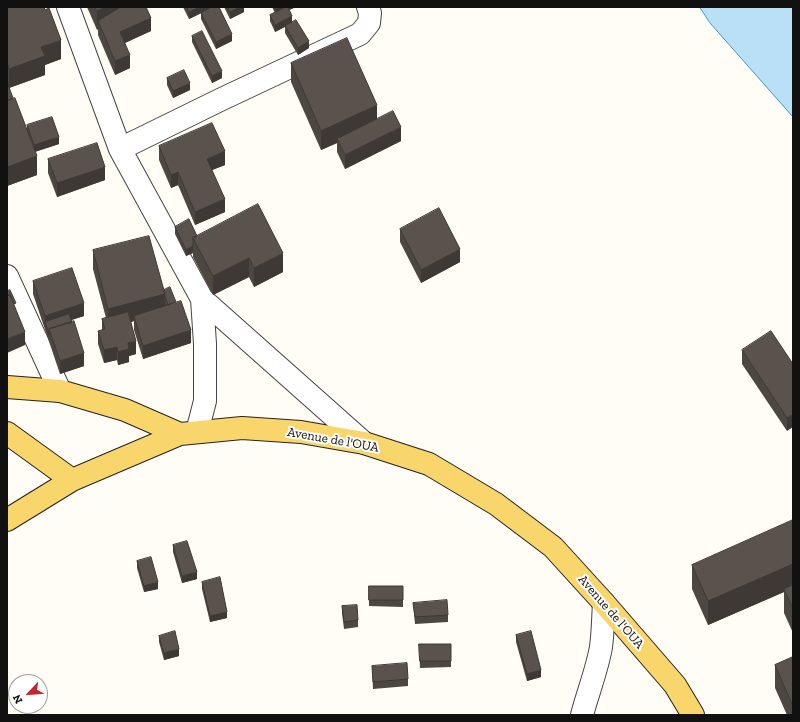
<!DOCTYPE html>
<style>
body{margin:0}
#map{position:relative;width:800px;height:722px;overflow:hidden;background:#fffdf5;font-family:"Zilla Slab",serif}
canvas{display:block}
.frame{position:absolute;inset:0;border:8px solid #111;pointer-events:none}
.north{position:absolute;left:8px;top:674px;width:40px;height:40px;box-sizing:border-box;background:#fff;border:1px solid #a0a0a0;border-radius:50%;rotate:244deg;font-size:11px;font-weight:700;line-height:16px;text-align:center;color:#111}
.north::after{content:'';display:block;margin:auto;width:14px;height:18px;background:#c4262e;clip-path:polygon(50% 0,100% 100%,50% 72%,0 100%)}
</style>
<div id="map">
<canvas width="800" height="722"></canvas>
<div class="frame"></div>
<div class="north">N</div>
</div>
<script>
const g = document.querySelector('canvas').getContext('2d');
g.lineJoin = 'round';
function paint(path, color) { g.fillStyle = color; g.fill(path, 'evenodd'); }
function strokePath(path, color, width, dash) { g.strokeStyle = color; g.lineWidth = width; g.lineCap = dash ? 'butt' : 'round'; g.setLineDash(dash || []); g.stroke(path); }
function write(font, color, halo, rows, align = 'center') {
  g.font = font + ' "Zilla Slab",serif'; g.lineWidth = 4; g.setLineDash([]); g.textBaseline = 'middle'; g.strokeStyle = halo; g.fillStyle = color; for (const [text, x, y, turn = 0] of rows) {
    g.save(); g.translate(x, y); g.rotate((+turn || 0) * Math.PI / 180); g.textAlign = isNaN(turn) ? turn : align; if (halo) g.strokeText(text, 0, 0); g.fillText(text, 0, 0); g.restore();
  }
}
const water = new Path2D(`
 M700,7h93v110l-83,-94z`);
const minor = new Path2D(`
 M68,7l52,142 82,150 162,144
 M120,149l102,-50 138,-65 9,-11 1,-10 -2,-6
 M7,276l53,115
 M197,432l8,-31v-57l-3,-45
 M582,715c6,-23 15,-45 19,-68 2,-15 2,-29 3,-44`);
const major = new Path2D(`
 M7,387l53,4 65,19 55,24
 M7,433l65,47
 M7,520l65,-40 108,-46 62,-6 59,4 63,11 65,21 67,40 57,43 51,56 71,82 18,30`);
const wall = new Path2D(`
 M7,7l54,52 -16,6v10l-36,13 -2,-7z
 M87,7h59l5,24 -26,12 5,25 -15,7 -17,-40v-6l-1,1z
 M183,7h27l22,34 -16,8 -15,-30v-6l-12,6z
 M224,7h20v5l-14,7z
 M272,7h24l-7,3 3,12 17,26 -11,7 -13,-22v-6l-10,5 -5,-11v-6l5,-2z
 M192,36l30,42 -10,5 -20,-41z
 M291,63l86,56 24,22 -56,28 -8,-17v-9l-16,7 -30,-68z
 M167,78l23,12 -17,8 -6,-13z
 M7,82l6,17 14,31v-5l32,19 -24,8 2,23 -30,11z
 M159,146l66,19 -13,5 13,42 -30,13 -17,-40 -7,3 -12,-28z
 M48,159l57,21 -48,17 -9,-24z
 M175,227l22,9 86,36 -29,15 -5,-10 -36,18 -20,-38v-4l-7,3 -11,-22z
 M400,229l60,33 -39,21 -21,-41z
 M93,250l71,40 27,53 -48,16 -9,-29v-9l-3,1 5,32 -7,2v6l-11,3 -1,-5 -13,3 -6,-19v-13l4,-1v-11l4,-1 -13,-49z
 M33,281l51,35 -13,4 13,46 -24,8 -27,-80z
 M742,350l51,14 -6,67 -45,-67z
 M793,520v113l-9,-20v-21l-76,33 -16,-36v-24z
 M173,545l24,34 -15,4 -9,-31z
 M137,561l21,28 -14,3 -7,-24z
 M202,582l25,36 -17,4 -8,-33z
 M369,586h34v21l-34,-1z
 M413,603l35,12v7l-33,2z
 M342,606l16,14v7l-14,2 -2,-16z
 M516,635l25,42 -14,4 -11,-39z
 M159,636l20,20 -15,4 -5,-18z
 M419,644h32v23l-31,1z
 M793,657v58h-6l-12,-27v-23z
 M372,666l36,13v7l-35,3z`);
const shadedWall = new Path2D(`
 M106,7h26l-34,14v8l-1,1v-19z
 M200,7h10v2l-21,10v-7z
 M240,7h4v5l-14,7v-7z
 M281,7h15l-20,9v-7z
 M292,16v7l-17,9v-7z
 M151,18v13l-31,14v-13z
 M232,34v7l-16,8v-7z
 M61,40v19l-16,6v10l-36,13v-19l32,-22z
 M309,41v7l-11,7v-7z
 M130,55v13l-15,7v-14z
 M222,71v7l-10,5v-7z
 M190,83v7l-17,8v-7z
 M377,105v20l-40,14v4l-16,7v-19z
 M401,127v14l-56,28v-14z
 M59,137v7l-25,8v-7z
 M225,151v14l-18,7v-13z
 M37,156v19l-30,11v-19z
 M105,167v13l-48,17v-14z
 M178,172v13l-7,3v-13z
 M225,199v13l-30,13v-13z
 M193,246v7l-7,3v-6z
 M460,249v13l-39,21v-13z
 M283,253v19l-29,15v-19z
 M249,258v19l-36,18v-19z
 M165,294v19l-31,3v5l-26,7v-19z
 M84,303v13l-37,12 -2,-6v-6z
 M191,330v13l-48,16v-13z
 M25,332v13l-18,8v-14z
 M136,341v13l-7,2v6l-11,3v-13l10,-9z
 M117,347v13l-13,3v-13z
 M84,353v13l-24,8v-13z
 M793,414v13l-6,4v-13z
 M793,564v24l-9,1v3l-76,33v-24z
 M197,572v7l-15,4v-7z
 M158,582v7l-14,3v-6z
 M227,612v6l-17,4v-6z
 M179,649v7l-15,4v-7z
 M541,670v7l-14,4v-7z
 M792,704h1v11h-1z`);
const building = new Path2D(`
 M7,7h37l1,3 4,-2 12,32 -20,7 4,9 -36,13 -2,-7z
 M95,7h11l-9,4z
 M121,7h25l5,11 -31,14 10,23 -15,6 -17,-40z
 M187,7h13l-11,5z
 M212,7h7l13,27 -16,8 -15,-29z
 M228,7h12l-10,5z
 M275,7h6l-5,2z
 M286,7h2l4,9 -17,9 -5,-10z
 M296,20l13,21 -11,7 -13,-22z
 M202,31l20,40 -10,5 -20,-40z
 M347,38l30,67 -56,26 -30,-68z
 M184,70l6,13 -17,8 -6,-13z
 M7,82l6,16 -6,3z
 M15,98l22,58 -30,11v-66z
 M393,111l8,16 -56,28 -8,-16z
 M52,117l7,20 -25,8 -7,-20z
 M212,123l13,28 -18,8 18,40 -30,13 -17,-40 -7,3 -12,-29z
 M97,143l8,24 -48,16 -9,-24z
 M258,204l25,49 -29,15 -5,-10 -36,18 -20,-38z
 M439,208l21,41 -39,21 -21,-41z
 M189,219l8,17 -4,2v8l-7,4 -11,-23z
 M149,236l16,58 -57,15 -15,-59z
 M72,268l12,35 -39,13 -12,-35z
 M170,287l6,15 -8,3 -3,-9 -1,-6z
 M10,290l6,13 -2,1 -4,-9 -3,1v-5z
 M10,295l15,37 -18,7v-43z
 M181,301l10,29 -48,16 -9,-30z
 M128,312l8,29 -8,2 1,6 -11,3 -1,-5 -13,3 -6,-19 7,-2 -3,-10z
 M69,314l3,8 -23,7v6l-4,-13z
 M74,321l10,32 -24,8 -11,-32z
 M771,331l22,33v50l-6,4 -45,-68z
 M793,520v44l-85,37 -16,-36z
 M187,541l10,31 -15,4 -9,-31z
 M151,557l7,25 -14,4 -7,-25z
 M220,577l7,35 -17,4 -8,-34z
 M793,585v24l-9,-20z
 M369,586h34v14h-34z
 M447,600l1,15 -33,2 -2,-14z
 M357,605l1,15 -14,2 -2,-16z
 M175,631l4,18 -15,4 -5,-17z
 M531,631l10,39 -14,4 -11,-39z
 M419,644h32v17h-31z
 M793,657v47h-1l-17,-39z
 M407,663l1,16 -35,3 -1,-16z`);
const streetNames = [
 ["Avenue de l'OUA",333,440,10],
 ["Avenue de l'OUA",611,612,49]
];
paint(water, '#b9e0f7');
strokePath(water, '#3f96cf', 1);
strokePath(minor, '#444', 24);
strokePath(major, '#222', 24);
strokePath(minor, '#fff', 22);
strokePath(major, '#f9d66b', 22);
paint(wall, '#4d4742');
paint(shadedWall, '#3f3936');
paint(building, '#5a524d');
strokePath(building, '#3f3936', 1);
write('13px', '#111', '#fff', streetNames);
</script>
